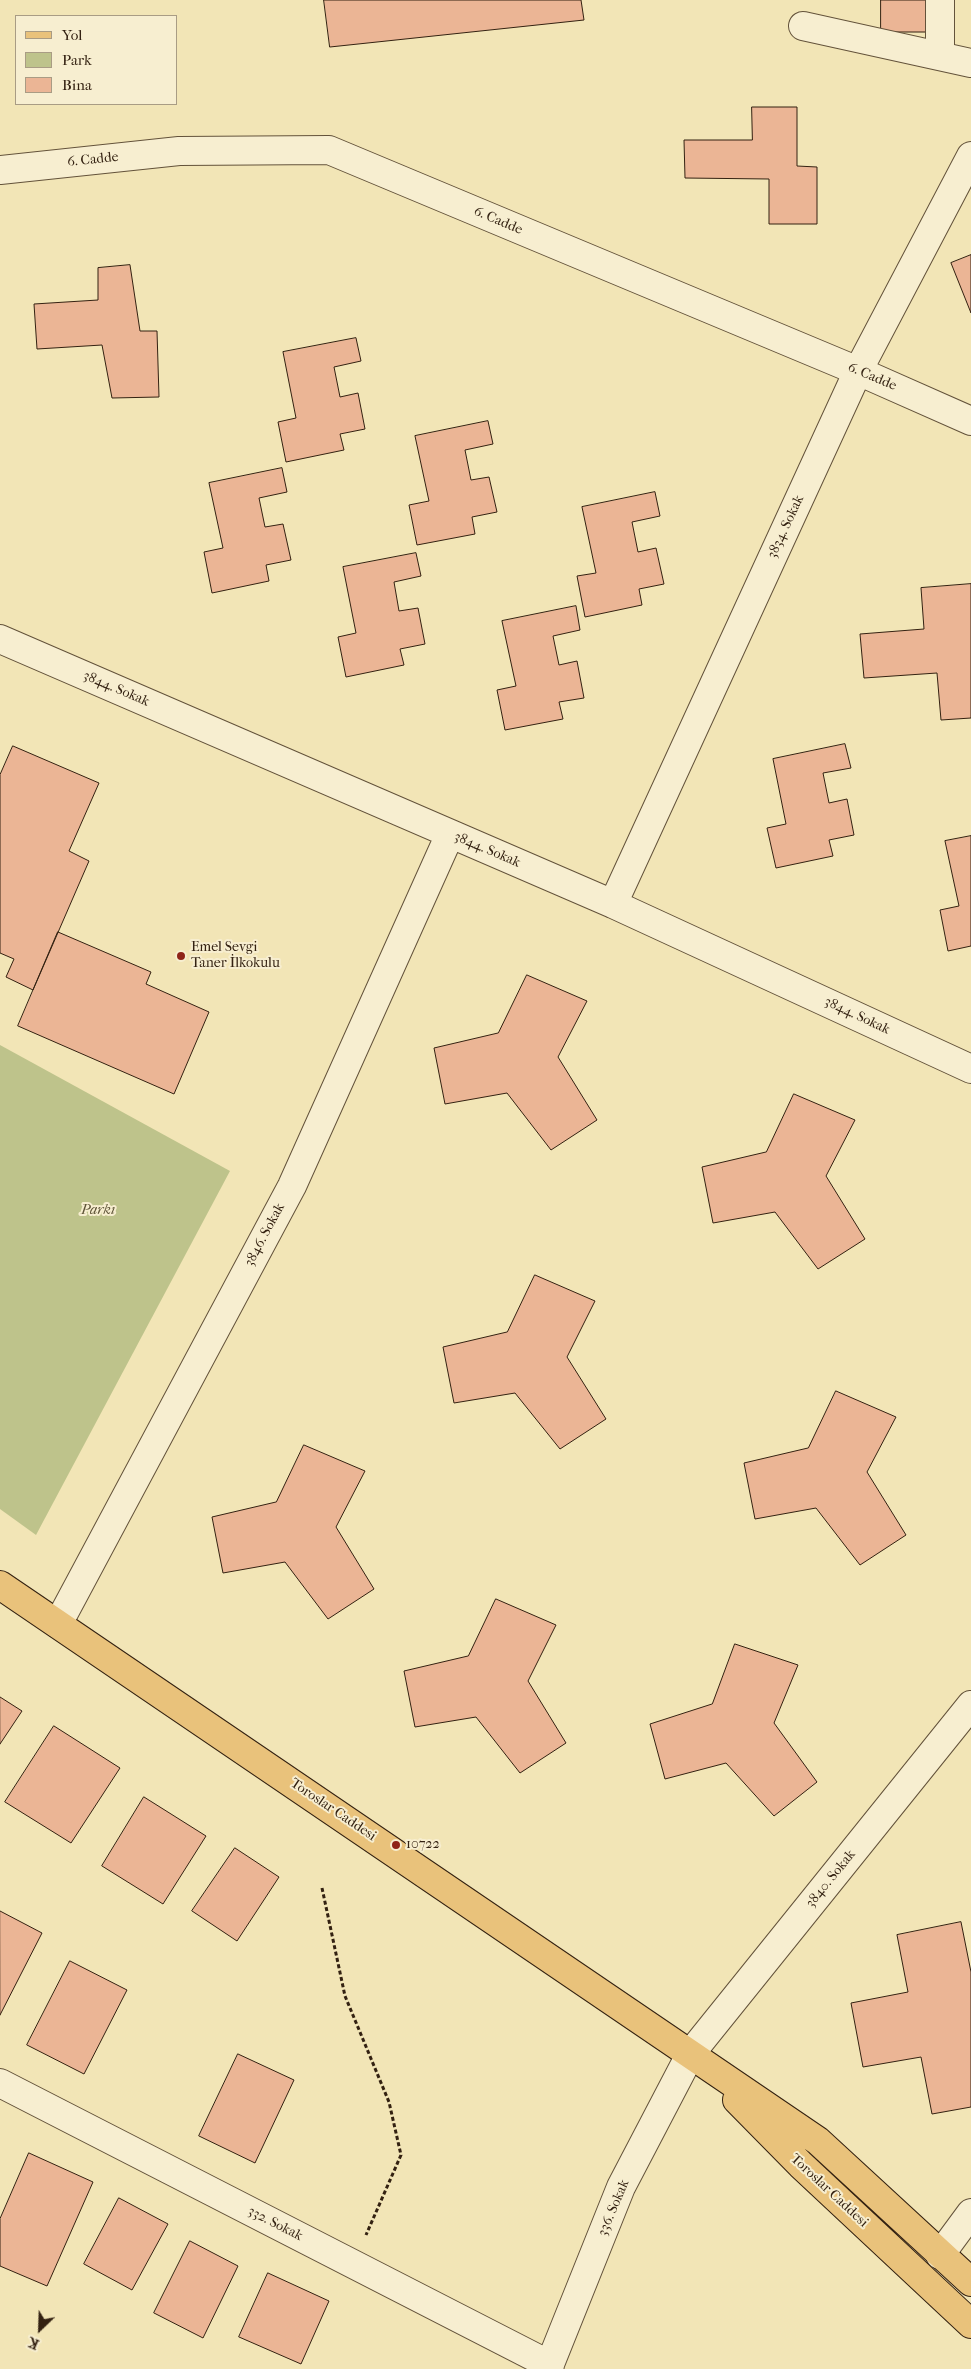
<!DOCTYPE html>
<meta charset="utf-8">
<style>
body{margin:0}
#map{position:relative;width:971px;height:2369px;overflow:hidden;background:#f2e5b6;font-family:"IM FELL French Canon",serif}
canvas{display:block}
.legend{position:absolute;left:15px;top:15px;width:162px;height:90px;box-sizing:border-box;background:#f7eed0;border:1px solid #a99c84;margin:0;padding:6px 9px;list-style:none;font-size:15px;color:#332111}
.legend li{display:flex;align-items:center;gap:10px;height:25px}
.legend b{width:25px;border:1px solid #a99c84}
.north{position:absolute;left:15px;top:2304px;width:50px;height:50px;-webkit-text-stroke:4px #f7eed0;paint-order:stroke;rotate:204deg;font-size:14px;font-weight:700;line-height:20px;text-align:center;color:#332111}
.north::after{content:'';display:block;margin:auto;width:18px;height:22px;background:#332111;clip-path:polygon(50% 0,100% 100%,50% 72%,0 100%)}
</style>
<div id="map">
<canvas width="971" height="2369"></canvas>
<ul class="legend">
<li><b style="height:6px;background:#e9c27b"></b>Yol</li>
<li><b style="height:14px;background:#bec38b"></b>Park</li>
<li><b style="height:14px;background:#ebb595"></b>Bina</li>
</ul>
<div class="north">K</div>
</div>
<script>
const g = document.querySelector('canvas').getContext('2d');
g.lineJoin = 'round';
function paint(path, color) { g.fillStyle = color; g.fill(path, 'evenodd'); }
function strokePath(path, color, width, dash) { g.strokeStyle = color; g.lineWidth = width; g.lineCap = dash ? 'butt' : 'round'; g.setLineDash(dash || []); g.stroke(path); }
function write(font, color, halo, rows, align = 'center') {
  g.font = font + ' "IM FELL French Canon",serif'; g.lineWidth = 4; g.setLineDash([]); g.textBaseline = 'middle'; g.strokeStyle = halo; g.fillStyle = color; for (const [text, x, y, turn = 0] of rows) {
    g.save(); g.translate(x, y); g.rotate((+turn || 0) * Math.PI / 180); g.textAlign = isNaN(turn) ? turn : align; if (halo) g.strokeText(text, 0, 0); g.fillText(text, 0, 0); g.restore();
  }
}
const green = new Path2D(`
 M0,1045l230,126 -194,364 -36,-26z`);
const building = new Path2D(`
 M324,0h257l3,20 -254,27z
 M881,0h48v32h-48z
 M752,107h45v59l20,1v57h-48v-45l-84,-1 -1,-38h68z
 M971,255v58l-20,-50z
 M130,265l10,66h17l2,66 -47,1 -10,-53 -65,4 -3,-45 64,-4v-32z
 M356,338l5,23 -27,6 6,30 18,-4 7,36 -25,5 4,16 -58,12 -8,-40 18,-4 -13,-66z
 M488,421l5,23 -28,6 6,30 18,-3 8,35 -25,5 3,17 -58,11 -8,-40 20,-4 -14,-65z
 M282,468l5,24 -28,6 6,29 18,-3 8,36 -25,5 3,16 -57,12 -8,-41 19,-4 -14,-65z
 M655,492l5,24 -28,6 6,30 18,-4 8,36 -25,5 3,16 -57,12 -8,-41 19,-3 -14,-66z
 M416,553l5,23 -27,6 5,29 19,-3 7,36 -25,5 4,16 -58,12 -8,-40 18,-4 -13,-66z
 M971,584v134l-30,2 -4,-47 -73,5 -4,-44 64,-5 -3,-41z
 M576,606l4,24 -27,6 6,29 18,-4 7,37 -25,4 4,17 -58,11 -8,-40 19,-4 -14,-65z
 M845,744l6,24 -28,5 6,30 18,-4 7,36 -25,5 4,16 -57,12 -9,-40 19,-4 -13,-65z
 M13,746l86,37 -30,68 20,10 -56,129 -27,-13 8,-18 -14,-6v-178z
 M971,836v110l-23,5 -8,-41 19,-4 -14,-65z
 M58,932l93,40 -5,12 63,28 -35,82 -156,-68z
 M527,975l60,26 -29,56 39,63 -46,30 -44,-57 -62,11 -11,-56 64,-15z
 M794,1094l61,26 -29,56 39,63 -47,30 -43,-57 -62,11 -11,-56 64,-15z
 M535,1275l60,26 -28,56 39,62 -46,30 -45,-56 -61,10 -11,-56 64,-15z
 M836,1391l60,26 -29,55 39,63 -46,30 -44,-57 -61,11 -11,-56 64,-15z
 M304,1445l61,26 -29,56 38,62 -46,30 -43,-57 -62,11 -11,-56 64,-15z
 M496,1599l60,26 -28,56 38,62 -46,30 -44,-56 -61,10 -11,-56 64,-15z
 M735,1644l63,21 -24,58 43,59 -43,34 -48,-53 -61,16 -15,-55 62,-20z
 M0,1697l22,14 -22,33z
 M54,1726l66,42 -49,75 -66,-41z
 M144,1797l62,39 -43,68 -61,-38z
 M235,1848l44,29 -42,64 -45,-30z
 M0,1911l42,22 -42,82z
 M961,1922l10,50v135l-39,7 -11,-57 -58,10 -12,-64 57,-11 -11,-57z
 M70,1961l57,29 -43,84 -57,-29z
 M238,2054l56,26 -39,83 -56,-27z
 M29,2153l64,29 -46,104 -47,-20v-47z
 M119,2198l49,26 -36,66 -48,-26z
 M190,2241l48,25 -35,72 -49,-25z
 M268,2273l61,28 -28,63 -62,-27z`);
const path = new Path2D(`
 M322,1888l23,108 44,106 12,53 -35,80`);
const minor = new Path2D(`
 M803,26l168,37
 M940,54v-54
 M0,170l179,-19 150,-1 529,221 113,50
 M0,639l613,265 358,165
 M613,904l245,-533 113,-215
 M58,1624l234,-438 158,-352
 M0,2083l550,282
 M940,2255l31,-42
 M548,2369l73,-182 70,-134 280,-348`);
const major = new Path2D(`
 M0,1585l818,556 153,141
 M737,2100l64,65 170,159`);
const markers = [
 [181,956,5,"#8f2418"],
 [396,1845,5,"#8f2418"]
];
const streetNames = [
 ["6. Cadde",93,160,-6],
 ["6. Cadde",498,221,23],
 ["6. Cadde",872,377,23],
 ["3834. Sokak",786,527,-65],
 ["3844. Sokak",116,689,23],
 ["3844. Sokak",487,850,23],
 ["3844. Sokak",857,1016,25],
 ["3846. Sokak",265,1235,-62],
 ["Toroslar Caddesi",333,1810,34],
 ["3840. Sokak",831,1879,-51],
 ["Toroslar Caddesi",829,2191,43],
 ["336. Sokak",614,2208,-67],
 ["332. Sokak",275,2224,27]
];
const poiNames = [
 ["Emel Sevgi",191,948],
 ["Taner İlkokulu",191,964],
 ["10722",406,1845]
];
const parkNames = [
 ["Parkı",98,1211]
];
paint(green, '#bec38b');
paint(building, '#ebb595');
strokePath(building, '#332111', 1);
strokePath(minor, '#63523a', 30);
strokePath(major, '#332111', 30);
strokePath(path, '#332111', 3, [4, 2.5]);
strokePath(minor, '#f7eed0', 28);
strokePath(major, '#e9c27b', 28);
for (const [x, y, r, color] of markers) { const dot = new Path2D(); dot.arc(x, y, r, 0, 2 * Math.PI); g.fillStyle = color; g.fill(dot); strokePath(dot, '#f7eed0', 2); }
write('14px', '#332111', '#f7eed0', streetNames);
write('14px', '#332111', '#f7eed0', poiNames, 'left');
write('italic 14px', '#5d5236', '#f7eed0', parkNames);
</script>
